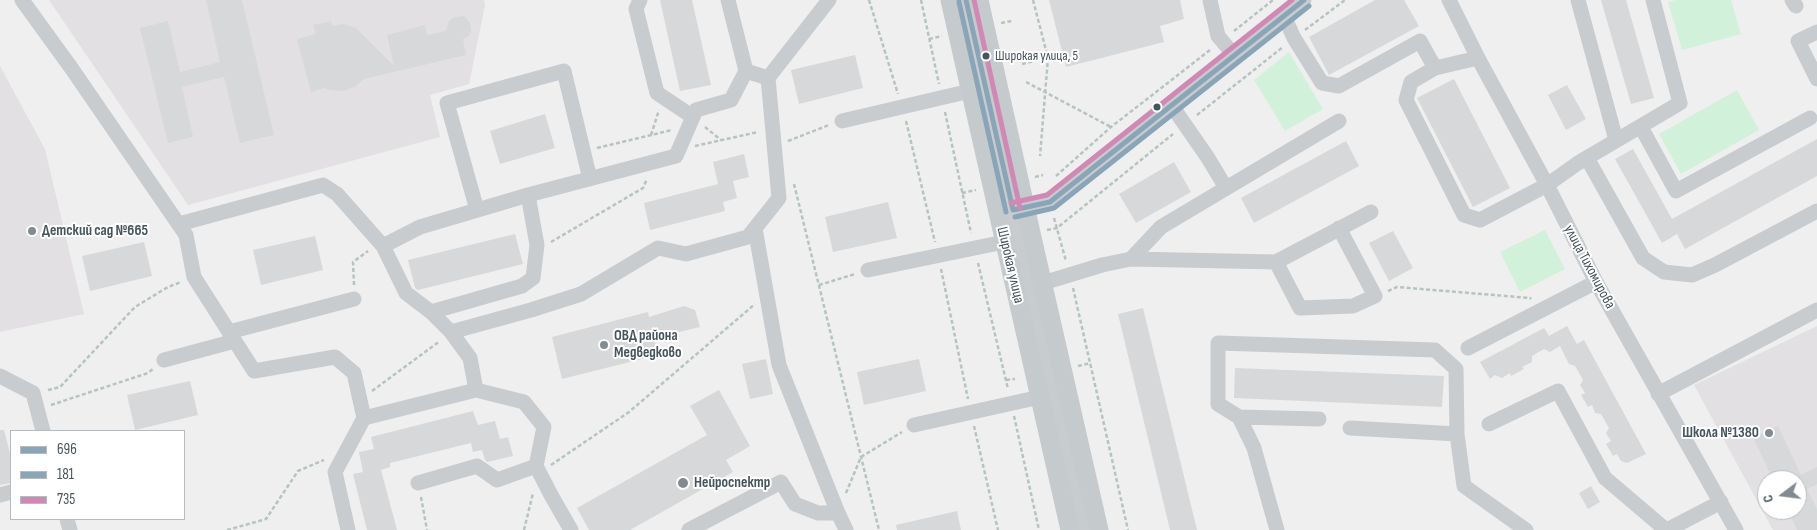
<!DOCTYPE html>
<meta charset="utf-8">
<style>
body{margin:0}
#map{position:relative;width:1817px;height:530px;overflow:hidden;background:#f0efef;font-family:"Sofia Sans Condensed",sans-serif}
canvas{display:block}
.legend{position:absolute;left:10px;top:430px;width:175px;height:90px;box-sizing:border-box;background:#fff;border:1px solid #b5bbbf;margin:0;padding:6px 9px;list-style:none;font-size:15px;color:#45555e}
.legend li{display:flex;align-items:center;gap:10px;height:25px}
.legend b{width:25px;border:1px solid #b5bbbf}
.north{position:absolute;left:1757px;top:470px;width:50px;height:50px;box-sizing:border-box;background:#fff;border:1px solid #b5bbbf;border-radius:50%;rotate:255deg;font-size:14px;font-weight:700;line-height:20px;text-align:center;color:#45555e}
.north::after{content:'';display:block;margin:auto;width:18px;height:22px;background:#818b91;clip-path:polygon(50% 0,100% 100%,50% 72%,0 100%)}
</style>
<div id="map">
<canvas width="1817" height="530"></canvas>
<ul class="legend">
<li><b style="height:6px;background:#8aa5b7"></b>696</li>
<li><b style="height:6px;background:#8aa5b7"></b>181</li>
<li><b style="height:6px;background:#d089b5"></b>735</li>
</ul>
<div class="north">С</div>
</div>
<script>
const g = document.querySelector('canvas').getContext('2d');
g.lineJoin = 'round';
function paint(path, color) { g.fillStyle = color; g.fill(path, 'evenodd'); }
function strokePath(path, color, width, dash) { g.strokeStyle = color; g.lineWidth = width; g.lineCap = dash ? 'butt' : 'round'; g.setLineDash(dash || []); g.stroke(path); }
function write(font, color, halo, rows, align = 'center') {
  g.font = font + ' "Sofia Sans Condensed",sans-serif'; g.lineWidth = 4; g.setLineDash([]); g.textBaseline = 'middle'; g.strokeStyle = halo; g.fillStyle = color; for (const [text, x, y, turn = 0] of rows) {
    g.save(); g.translate(x, y); g.rotate((+turn || 0) * Math.PI / 180); g.textAlign = isNaN(turn) ? turn : align; if (halo) g.strokeText(text, 0, 0); g.fillText(text, 0, 0); g.restore();
  }
}
const education = new Path2D(`
 M49,0h435l1,5 -16,79 -39,11 10,42 -252,68z
 M0,66l45,83 39,165 -84,18z
 M1817,326v204h-44l-79,-145zM1767,480h30v30h-30z`);
const green = new Path2D(`
 M1676,0h55l10,34 -59,16 -14,-48z
 M1289,52l34,57 -38,22 -31,-51z
 M1737,90l22,40 -78,44 -22,-40z
 M1545,230l20,39 -45,23 -20,-40z`);
const building = new Path2D(`
 M206,0h36l32,135 -34,8 -16,-66 -42,10 11,50 -25,6 -28,-115 28,-7 12,51 40,-10z
 M660,0h32l19,85 -31,6z
 M1049,0h131l4,19 -24,7 4,16 -98,25z
 M1375,0h29l15,26 -90,49 -20,-38z
 M1601,0h25l28,98 -23,6z
 M464,16l6,7 1,8 -2,5 -6,3 3,16 -102,24 -9,8 -12,4 -13,-1 -6,-2 -13,4 -14,-53 19,-5 -3,-9 18,-4 1,5 11,-2 13,4 38,38 -7,-31 38,-10 2,10 19,-4 3,-10 6,-4z
 M855,55l8,33 -64,16 -8,-34z
 M1454,79l56,109 -37,19 -56,-109z
 M1567,85l19,34 -20,11 -18,-35z
 M545,114l10,34 -55,16 -10,-33z
 M1817,139v37l-132,73 -8,-15 -15,9 -47,-84 18,-10 39,70z
 M1346,141l13,25 -105,57 -13,-25z
 M744,154l5,23 -16,4 4,17 -14,4 2,9 -75,19 -6,-27 74,-19 -5,-22z
 M1174,162l17,30 -55,31 -17,-29z
 M888,202l9,36 -64,14 -8,-35z
 M1393,231l20,37 -24,13 -20,-38z
 M515,234l8,30 -105,26 -3,-2 -7,-28z
 M315,236l8,34 -62,15 -8,-35z
 M144,242l8,34 -62,15 -8,-35z
 M684,306l11,4 5,17 -46,11 4,17 -96,24 -10,-42 96,-25 1,5z
 M1143,308l54,222h-27l-52,-216z
 M1567,326l10,18 7,-4 62,114 -19,9 -6,-2 -4,-7 -4,2 -7,-12 5,-3 -5,-8 3,-5 -8,-14 -6,-1 -3,-8 -4,2 -7,-12 4,-2 -5,-8 3,-5 -8,-14 -6,-2 -9,-18 -10,6 -6,-3 -12,7v6l-10,5 2,2 -13,7 -1,-3 -8,5 -7,-3 -5,4 -10,-17 64,-34 5,8z
 M766,359l7,35 -23,5 -8,-35z
 M919,359l7,32 -62,14 -7,-33z
 M1235,368l209,8 -2,31 -208,-9z
 M190,381l8,34 -63,15 -8,-35z
 M719,390l31,56 -24,14 7,12 -103,58h-41l-12,-22 130,-73 -17,-29z
 M473,411l5,14 17,-4 5,18 8,-2 5,19 -26,6 -2,-2 -3,-10 -9,2 -2,-9 -81,20v4l-9,3 16,60h-30l-14,-56 10,-2 -4,-20 15,-3 -3,-12z
 M1778,426l23,49 16,-8v17l-10,5 10,20v21h-20l-9,-20h9v-30h-24l-20,-43z
 M0,430h4l7,27v26l-11,2z
 M1591,486l9,16 -12,7 -9,-16z
 M957,511l4,19h-64l-1,-5z`);
const path = new Path2D(`
 M869,0l29,94
 M921,0l18,84
 M1033,0l15,58 -8,98
 M1001,23l11,-2
 M1305,30l40,-30
 M1234,31l39,-31
 M929,39l13,-3
 M1022,64l26,-6
 M1026,82l85,45
 M945,112l26,121
 M1197,115l86,-68
 M906,121l29,121
 M705,127l16,13
 M651,135l8,-25
 M788,141l41,-16
 M695,146l63,-14
 M597,148l75,-18
 M1056,176l55,-49 99,-77
 M1035,177l8,-2
 M794,184l85,346
 M962,193l14,-3
 M1054,218l12,43
 M1047,230l10,-2 116,-94
 M551,242l92,-54 4,-9
 M978,263l30,126
 M941,269l27,130
 M354,285l-1,-23 15,-11
 M819,285l36,-11
 M1073,288l55,242
 M1388,291l9,-4 133,11 1,1
 M1078,366l13,-3
 M1006,380l9,-1
 M48,390l12,-3 75,-80 33,-20 13,-5
 M372,391l68,-50
 M51,405l97,-32 5,-4
 M1014,416l25,114
 M974,426l24,104
 M551,465l78,-53 126,-108
 M846,493l15,-36 41,-25
 M421,497l6,33
 M227,530l39,-11 32,-48 26,-11
 M524,530l9,-37`);
const minor = new Path2D(`
 M22,0l50,69 114,166 8,42 60,94 81,-14 19,16 10,45 112,-28 48,12 20,25 -8,39 15,29 20,35
 M640,0l-4,9 21,84 36,24
 M728,0l18,71
 M966,0l120,530
 M1210,0l8,36 16,19
 M1449,0l29,58 69,127 49,97 140,248
 M1578,0l38,140
 M1792,0l4,6
 M1284,16l10,22 28,45 17,3 81,-45 15,27
 M1817,32l-19,9 19,38
 M1478,58l-43,10 -24,14 -5,18 58,115 16,5 67,-35 31,-22 102,-60 -27,-103
 M1172,106l36,52 18,30
 M842,121l128,-30
 M1641,127l35,64 134,-73
 M1587,158l56,100 21,14 28,3 23,-10 102,-54
 M528,195l148,-39 20,-46 35,-10 15,-29 22,7
 M1016,209l34,-7 254,-202
 M477,210l-30,-107 117,-32 26,108
 M179,224l144,-39 14,9 46,52 23,47 25,19 20,20
 M755,228l24,137 59,148
 M383,246l37,-19 108,-32 9,50 -4,33 -11,8 -91,26
 M1131,259l30,-32 178,-106
 M1276,262l24,46 53,-2 22,-10 -36,-68
 M868,270l136,-28
 M1043,283l59,-18 29,-6 145,3 95,-50
 M229,332l125,-33
 M1468,348l128,-66
 M164,360l71,-19
 M0,376l33,17 10,38
 M476,390l-6,-32 -19,-26 80,-22 50,-16 77,-46 28,6 62,-17 31,-39 -11,-120 61,-78
 M1658,394l159,-84
 M1239,417l80,2
 M1489,424l69,-33 47,87 61,52
 M914,425l126,-28
 M1350,428l107,6
 M418,483l59,-17 20,14 39,-14
 M0,495l11,-3
 M67,519l3,11
 M348,530l-13,-58 29,-54
 M689,530l92,-48 14,22 23,9h20l8,17
 M1277,530l-23,-82 -15,-31 -21,-13v-61l217,7 21,19 1,65 7,52 62,44
 M1667,530l54,-28`);
const major = new Path2D(`
 M950,0l120,530
 M979,0l52,233 68,297`);
const bus1 = new Path2D(`
 M966,0l47,210
 M1013,210l37,-8 254,-202`);
const bus2 = new Path2D(`
 M959,2l47,210
 M1015,217l39,-9 255,-202`);
const bus3 = new Path2D(`
 M974,0l46,208
 M1011,203l36,-8 245,-195`);
const markers = [
 [986,56,4.5,"#45555e"],
 [1157,107,4.5,"#45555e"],
 [32,231,5,"#818b91"],
 [604,345,5,"#818b91"],
 [1769,433,5,"#818b91"],
 [683,483,6,"#818b91"]
];
const busNames = [
 ["Широкая улица, 5",995,56]
];
const poiNames = [
 ["Детский сад №665",42,231],
 ["ОВД района",614,336],
 ["Медведково",614,353],
 ["Школа №1380",1759,433,"right"],
 ["Нейроcпектр",694,483]
];
const streetNames = [
 ["Широкая улица",1010,265,77],
 ["улица Тихомирова",1589,267,62]
];
paint(education, '#e2e0e2');
paint(green, '#d1f1da');
paint(building, '#d7d8d9');
strokePath(path, '#b6c4bf', 2.5, [4, 2.5]);
strokePath(minor, '#c8ccce', 15);
strokePath(major, '#c5cacd', 19);
strokePath(bus1, '#8aa5b7', 5);
strokePath(bus2, '#8aa5b7', 5);
strokePath(bus3, '#d089b5', 5);
for (const [x, y, r, color] of markers) { const dot = new Path2D(); dot.arc(x, y, r, 0, 2 * Math.PI); g.fillStyle = color; g.fill(dot); strokePath(dot, '#fff', 2); }
write('14px', '#45555e', '#fff', busNames, 'left');
write('bold 15px', '#45555e', '#fff', poiNames, 'left');
write('15px', '#45555e', '#fff', streetNames);
</script>
